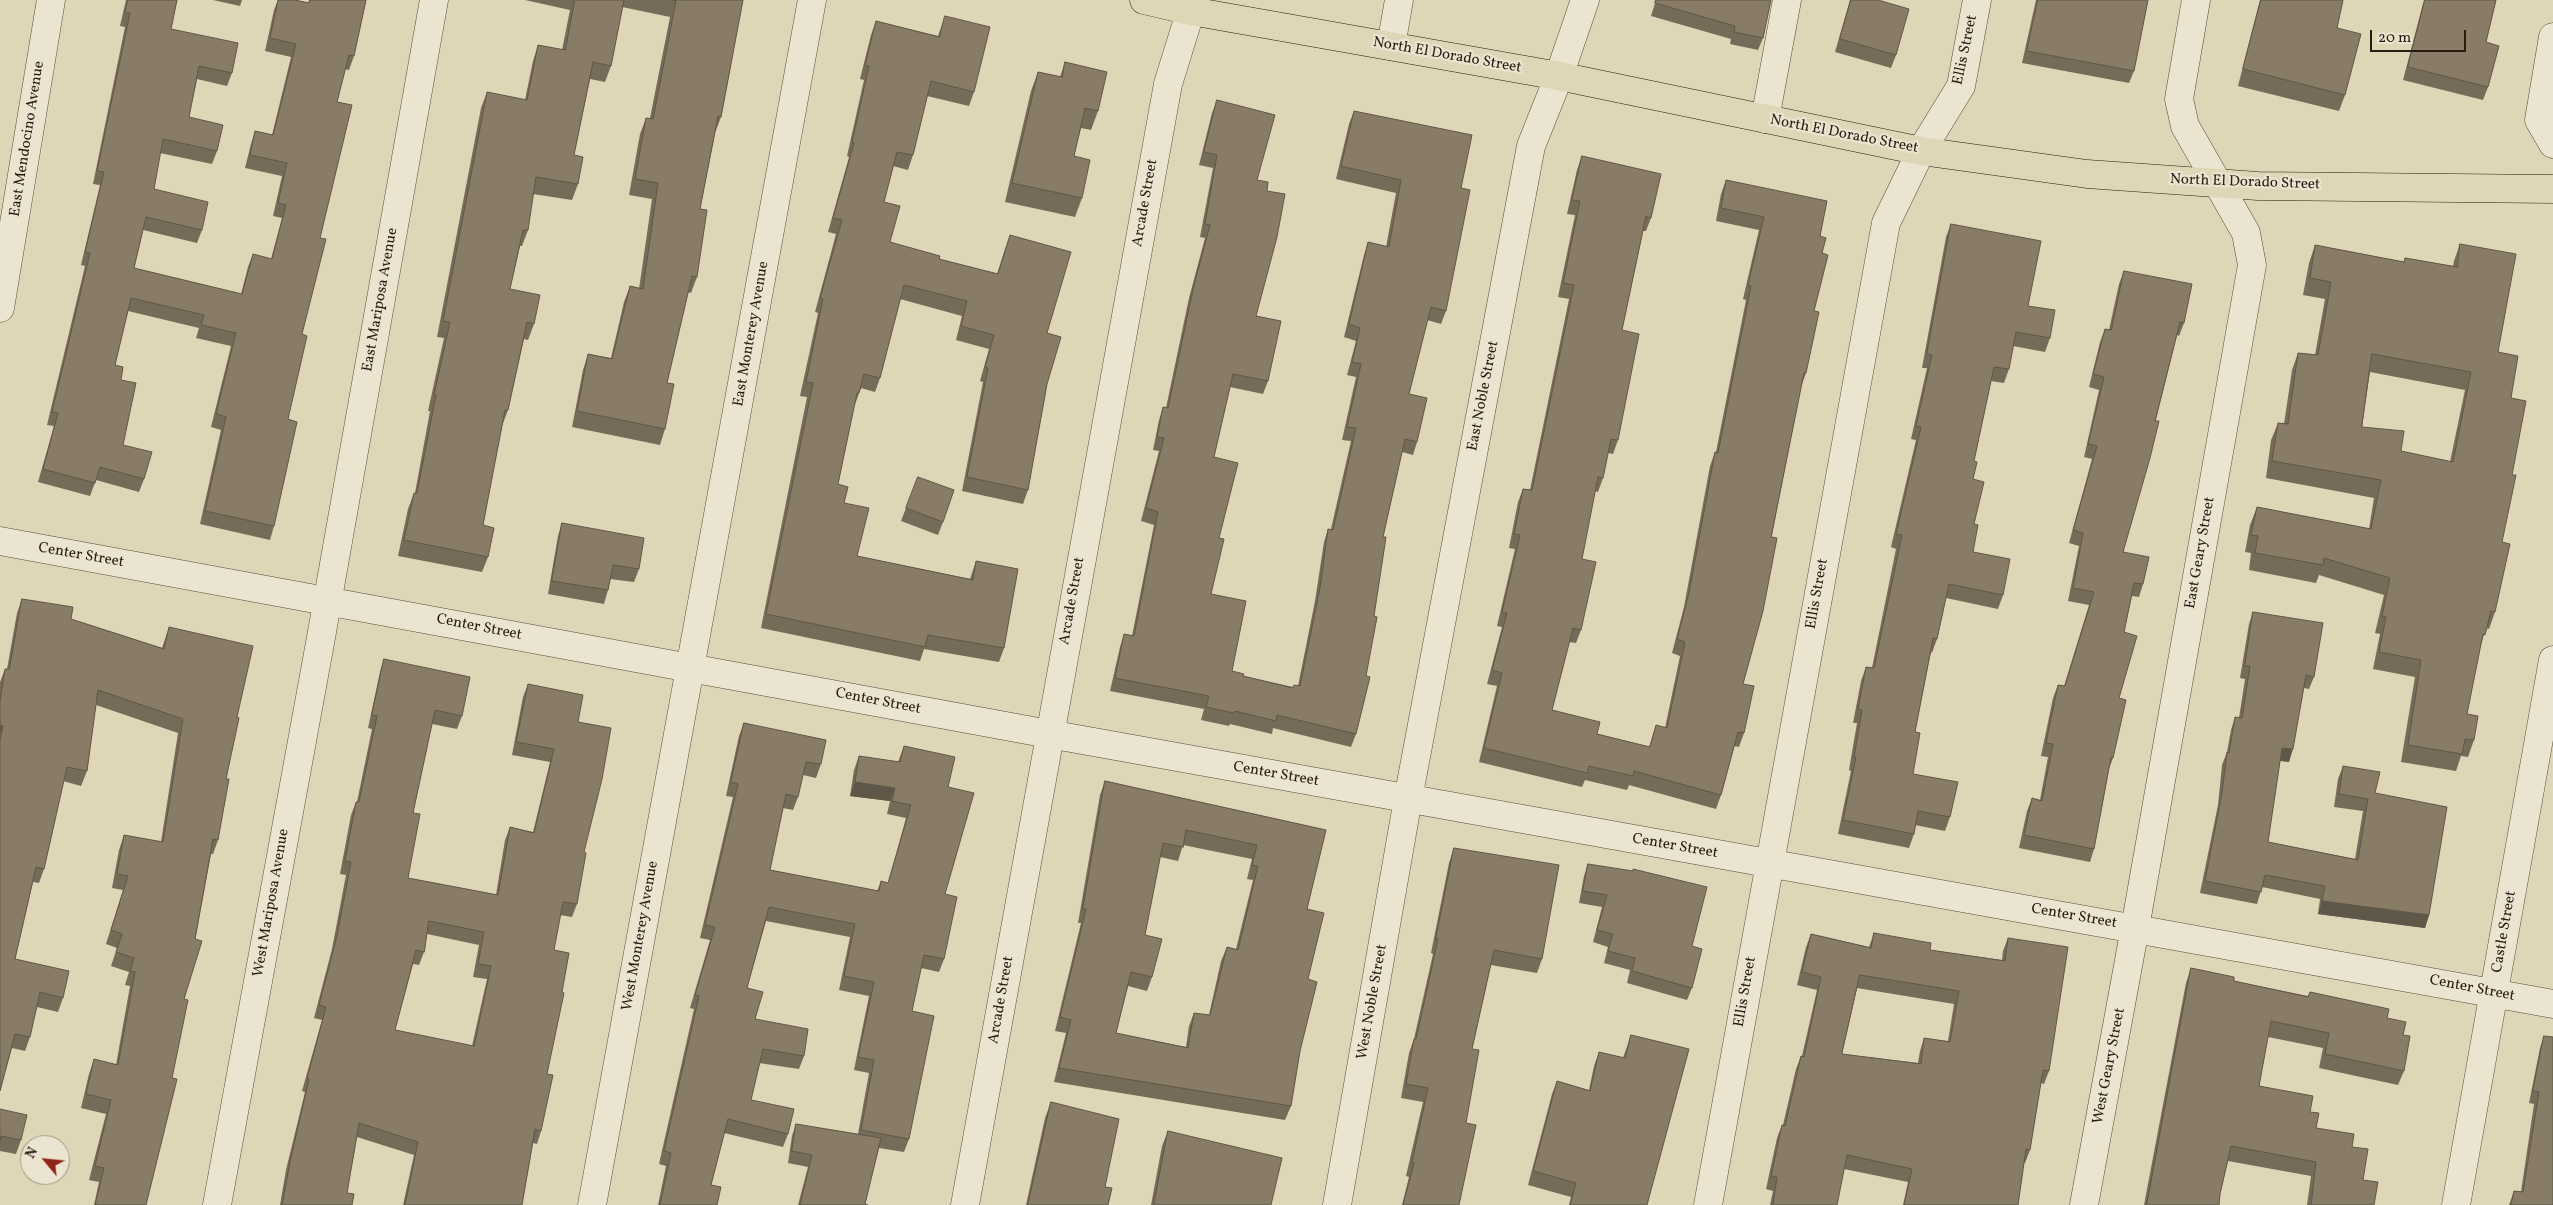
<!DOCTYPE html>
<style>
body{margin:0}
#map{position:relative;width:2553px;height:1205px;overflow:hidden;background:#dfd5b7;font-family:Vollkorn,serif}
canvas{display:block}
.north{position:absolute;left:20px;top:1135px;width:50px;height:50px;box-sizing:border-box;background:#eae4d0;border:1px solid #9d9484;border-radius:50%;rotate:298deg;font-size:14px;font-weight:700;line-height:20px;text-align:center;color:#291b11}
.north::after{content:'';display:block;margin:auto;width:18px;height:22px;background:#8f2418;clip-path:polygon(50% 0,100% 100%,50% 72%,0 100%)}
.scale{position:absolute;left:2370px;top:30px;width:96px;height:22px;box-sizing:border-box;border:2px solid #291b11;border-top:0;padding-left:6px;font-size:15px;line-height:18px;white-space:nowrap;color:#291b11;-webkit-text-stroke:4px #eae4d0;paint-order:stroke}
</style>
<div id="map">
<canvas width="2553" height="1205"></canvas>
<div class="north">N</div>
<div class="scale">20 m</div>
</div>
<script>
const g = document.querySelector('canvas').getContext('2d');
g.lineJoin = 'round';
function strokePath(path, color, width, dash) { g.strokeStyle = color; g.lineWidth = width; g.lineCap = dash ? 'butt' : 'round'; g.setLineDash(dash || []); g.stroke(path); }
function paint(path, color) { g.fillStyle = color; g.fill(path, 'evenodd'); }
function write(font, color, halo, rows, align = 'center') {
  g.font = font + ' Vollkorn,serif'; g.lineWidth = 4.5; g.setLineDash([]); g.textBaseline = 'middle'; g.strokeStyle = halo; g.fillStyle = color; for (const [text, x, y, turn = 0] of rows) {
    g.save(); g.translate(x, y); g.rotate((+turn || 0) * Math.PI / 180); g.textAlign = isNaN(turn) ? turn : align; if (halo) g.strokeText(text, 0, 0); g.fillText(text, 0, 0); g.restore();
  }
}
const minor = new Path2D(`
 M2553,37l-14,83 14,24
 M1391,46l8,-46
 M1765,119l22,-119
 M0,308l51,-308
 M0,541l1049,193 1504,270
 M217,1205l103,-562 114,-643
 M592,1205l220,-1205
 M965,1205l203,-1121 26,-84
 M1337,1205l71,-406 123,-653 28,-70 26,-76
 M1708,1205l178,-982 35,-72 40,-65 16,-86
 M2084,1205l51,-277 117,-663 -6,-32 -61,-107 -6,-27 17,-99
 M2456,1205l97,-545`);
const major = new Path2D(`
 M1144,0l47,11 368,65 362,75 166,23 171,12 295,3`);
const wall = new Path2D(`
 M126,0h51l-6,29 61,44 -5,13 -30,-7 -8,38 28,34 -5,13 -52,-11 -6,36 48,41 -5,13 -54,-13 -9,38 107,26 7,-27 5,-13 18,5 11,-41 -9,-2 9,-40 -37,-8 6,-24 4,-13 17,4 19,-78 -26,-6 9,-41 4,-10h17l13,3 1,-3h57l-12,56 -5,14 -4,-1 -8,33 -17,136 -18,96 -14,85 -14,107 -4,14 -70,-16 21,-94 -10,-3 20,-81 -35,-8 3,-10 -71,-17 -13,54 6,15 2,65 21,34 -5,13 -43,-12 -6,16 -52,-14 16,-56 -7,-1 38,-159 -4,-1 19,-80 -7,-1 32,-157 -5,-1z
 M213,0h29l-2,6z
 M525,0h218l-22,117 -6,16 -15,76 -3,68 -6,16 -3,-1 -21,91 -2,46 -5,16 -88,-18 11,-57 5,-16 23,4 13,-56 6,-16 9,3 13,-90 -23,-4 11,-61 6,-16h4l20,-101 -48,-10 -11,59 -6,16 -15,-3 -16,76 4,29 -6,16 -39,-6 -5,36 -6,16h-2l-10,43 24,35 -6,16 -4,-1 -16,71 -6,16 -19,99 5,32 -6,15 -84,-16 10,-47 6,-16h1l15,-82h-2l16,-73 -7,-1 44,-229 6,-16 38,8 8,-39 5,-16 24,5 8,-40z
 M1656,0h115l-8,38 -5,12 -28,-6 1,-5 -80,-23z
 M1850,0h28l18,55 -5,13 -56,-16z
 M2036,0h112l-14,71 -5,12 -107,-20z
 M2260,0h83l-6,28 8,67 -6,16 -101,-25z
 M2424,0h72l-10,42 2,45 -5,13 -80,-20z
 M945,16l29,76 -5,14 -42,-10 -14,59 -5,15 -15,-4 -9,36 6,40 49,17 58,15 8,-25 5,-14 37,98v51l-19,106 -5,14 -61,-13 21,-109 -3,-1 9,-32 -33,-9 6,-24 -62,-17 -20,79 -5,14 -14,-4 -7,19 -16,77 6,19 13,53 113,23 6,-18 28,87 -5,14 -75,-13 -4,12 -159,-33 46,-231 -7,-1 18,-83 -3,-1 21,-78 -8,-2 21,-75 -2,-1 17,-76 -4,-1 11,-44 5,-14 62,15z
 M1065,62l33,49 -7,19 -10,-2 -7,28 8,42 -7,19 -70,-15 26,-111 7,-19 22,5z
 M1217,100l40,80 10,11 -11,125 12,65 -5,13 -33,-7 -16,70 5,81 -8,56 21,77 11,5 50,11 5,-1 17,-85 9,-59 4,-13h3l20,-88 -9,-1 14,-63 -9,-2 9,-34 -12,-4 20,-82 4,-13 18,5 10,-54 -60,-14 13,-55 5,-13 107,77 -15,123 -5,13 -14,-4 -18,74 8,48 -4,13 -11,-3 -19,85 -9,79 -8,60 -10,58 -5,13 -78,-19 -1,6 -42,-10 -1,2 -28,-6 3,-11 -94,-18 10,-44 4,-13 8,2 22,-111 -13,-4 18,-70 -6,-1 6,-30 4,-13 3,1 23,-110 16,-60 -5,-1 13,-69 -14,-3 13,-52z
 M1582,156l69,62 -5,13h-3l-21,99 -4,110 -5,14 -5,-1 -5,25 -5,14 -3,-1 -13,68 -1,71 -5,13 -7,-1 -17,68 45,24 52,13 7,-22 9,3 15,-72 -8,-3 12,-46 26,-141 5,-14h1l30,-152 -3,-1 16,-69 -43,-9 5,-27 5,-14 94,56 2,17 -8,58 -8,62 -5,14 -58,297 1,49 -5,14 -5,-1 -13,49 -5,14 -87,-24 -2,5 -42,-10 -3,7 -103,-25 18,-76 -10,-2 15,-57 -5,-1 18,-77 -6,-1 9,-46 5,-13 7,1 39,-191 -11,-2 17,-82 -8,-1 10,-44z
 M1951,224l77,82 22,32 -5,14 -32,-6 -4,23 -5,14 -13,-2 -17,80 -1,18 1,45 -1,28 30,43 -5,14 -52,-11 -9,41 -5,14 -1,-1 -16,80 -2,42 37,43 -5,14 -30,-6 -1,9 -5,14 -71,-14 13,-63 -2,-1 8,-47h-4l8,-42 5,-14 6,1 24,-119 -5,-2 25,-107 -5,-1 16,-71h-5l24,-131z
 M2460,244l38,108 13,46 1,77 -10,67 -7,70 -6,17 -3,-1 -6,20 -13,66 7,26 -6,17 -7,-1 -5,15 -55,-9 14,-85 -42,-8 7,-35 -5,-1 9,-38 -65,-20 -3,8 -67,-13 2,-17 -6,-1 5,-27 7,-18 112,22 5,-31 -108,-20 5,-38 7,-17 6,1 8,-54 6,-17 17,2 10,-56 -22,-4 6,-32 6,-18 89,17 1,-4 48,8 1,-5zM2370,372l95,18 -15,72 -49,-11 -39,-24z
 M2124,271l60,52 -5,13 -2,-1 -54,217 20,32 -4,13 -7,-1 -8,36 -11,126 -4,11 -15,80 -4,13 -71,-14 8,-37 5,-13 8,2 8,-43 -7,-1 12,-58 5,-13 6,1 25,-81 -21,-4 11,-55 -10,-3 23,-84 -8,-2 15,-67 -10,-3 11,-45 5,-13 4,1 10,-46z
 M918,477l25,45 -5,13 -37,-14z
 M562,523l77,46 -5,13 -24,-3 -2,11 -4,14 -56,-10 10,-58z
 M22,599l49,20 91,29 7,-21 68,90 -11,62 -8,61 -5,14h-2l-65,351h-52l5,-23 -10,-2 17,-66 -25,-6 8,-34 5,-15 22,6 14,-79 -5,-1 4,-13 -18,-6 6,-18 -11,-4 17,-54 -11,-2 7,-38 5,-15 37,7 17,-109 -82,-28 -9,66 -6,15 -18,-5 -19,88 -5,14 -6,-1 -18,77 48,39 -5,14 -21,-5 -7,30 -5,14 -13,-3 -12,43v-409l5,-13h2l10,-56z
 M2253,612l61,65 -5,12 -5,-1 -15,74 -9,-1 -12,81 87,17 8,-48 -29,-4 4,-28 5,-13 32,27 54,122 -4,13 -107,-14 2,-15 -58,-12 -5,17 -57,-11 18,-88 4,-40 5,-13 4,-22 4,-13 4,1 6,-39 -5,-1 9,-54z
 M384,659l78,57 -5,13 -25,-5 -19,89 -5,65 88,17 9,-55 5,-13 23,5 17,-70 -38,-7 11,-58 5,-13 50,38 6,130 -7,52 -5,13 -12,-2 -6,35 -7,124 -6,57 -4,13 -4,-1 -11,62h-119l11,-50 -57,-18 -10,56 5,12h-72l6,-35 19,-78 -3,-1 20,-71 -8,-2 18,-69 14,-74 -6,-1 11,-59 5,-13h1l15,-73 -4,-1 12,-56zM427,934l52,11 -6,32 14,2 -15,67 -77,-16 18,-66 6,1 5,-13z
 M744,723l77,41 -5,14 -13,-3 -5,22 -5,13 -10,-2 -13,62 107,21 4,-10 7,2 18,-65 -19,-4 3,-13 -40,-5 4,-26 5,-14 39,6 6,-16 44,41 -4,172 -5,13 -18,-4 -9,43 -3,128 -5,13 -25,-4 -14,56 3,1h-70l10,-38 -20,-4 4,-27 4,-12 62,10 11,-61 -15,-3 15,-74 -30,-6 11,-53 -84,-16 -19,67 8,31 49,37 -5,13 -40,-6 -8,37 37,34 -5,13 -59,-14 -13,52 6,20h-59l8,-39 -7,-2 35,-155 -4,-1 20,-68 -10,-2 33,-141 -7,-1 13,-60z
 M1105,781l221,49 -19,79 1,70 -8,72 -9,55 -6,14 -231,-38 12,-49 -11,-2 26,-108h-3l22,-128zM1183,845l69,14 -5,20 6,1 -17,69 -9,-2 -6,14 -12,54 -15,-2 -5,13 -3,21 -70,-14 12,-47 19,5 5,-14 -7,-42 15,-78 18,4z
 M1454,848l88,111 -5,14 -46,-8 -19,84 -13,156h-57l7,-28 -3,-1 17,-74 -22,-4 8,-45 5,-14 19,-85 -2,-1 18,-90z
 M1588,864l104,82v42l-5,12 -60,-17 3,-13 -26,-7 4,-16 -15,-5 9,-35 -23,-4 5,-27z
 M1874,933l56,17 72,10 1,-9 5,-13 41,133 -5,13 -3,-1 -11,67 -5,13h-1l-6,42h-115l5,-23 -64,-13 -7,36h-67l3,-14 -7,-2 11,-51 5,-13h1l13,-56 5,-13h1l15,-66 -20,-5 9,-38 5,-13 58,13zM1857,988l97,16 -6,37 -24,-3 -4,13 -2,12 -76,-9z
 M2191,968l43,13 74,15 2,-4 77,26 16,17 1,36 -6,14 -79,-17 4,-20 -55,-11 -9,49 51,26 6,16 36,19 11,33 11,25h-67l4,-29 -83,-15 -8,33 -1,11h-75l42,-222z
 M1631,1035l16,170h-78l2,-8 -43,-12 24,-91 5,-13 32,9 5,-24 5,-14 24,6z
 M2544,1036l9,169h-44l5,-14 7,1 13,-88 -5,-1 11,-55z
 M1051,1102l54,85 3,18h-82l19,-87z
 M0,1109l21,31 -5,14 -16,-3z
 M1168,1131l103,74h-120l11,-59z`);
const shadedWall = new Path2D(`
 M0,725l3,1 -3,8z
 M2282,748l11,1 -4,13 -11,-2z
 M855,782l40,6 -5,13 -40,-5z
 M2322,901l107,14 -4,13 -107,-14z`);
const building = new Path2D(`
 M128,0h49l-6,29 67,14 -6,30 -33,-7 -10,51 34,8 -6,26 -54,-12 -9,50 54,13 -6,28 -56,-13 -12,51 108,26 11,-40 19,5 14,-54 -8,-2 9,-40 -37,-8 5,-24 18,4 23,-91 -26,-6 8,-38h17l14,3 1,-3h56l-12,56 -5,-1 -12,47 15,3 -32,133 6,1 -24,95 5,2 -19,83 9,3 -23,104 -69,-15 21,-94 -10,-3 20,-81 -35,-8 3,-10 -73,-17 -16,67 8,2 -2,13 15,3 -13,62 29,7 -8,27 -44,-12 -5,16 -52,-14 15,-56 -6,-1 38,-159 -5,-1 19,-80 -7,-1 33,-158h-5z
 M575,0h49l-13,66 -18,-4 -19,93 9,2 -5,27 -42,-7 -8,53h-5l-13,59 30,6 -6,29 -7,-2 -19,88h-3l-22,115 11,3 -6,29 -84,-17 10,-47h3l19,-98h-2l16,-73 -7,-1 44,-229 40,8 11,-55 27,5z
 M672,0h71l-22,117 -3,-1 -18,93 7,1 -10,67 -5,-1 -25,107 7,1 -9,45 -88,-18 11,-57 24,5 18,-73 13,3 15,-106 -23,-4 11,-61 7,1 23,-118z
 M1656,0h115l-8,38 -29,-6 1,-6 -80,-23z
 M1851,0h27l31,9 -13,46 -56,-16z
 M2038,0h110l-14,71 -107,-20z
 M2261,0h82l-6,28 24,6 -16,61 -102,-26z
 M2425,0h71l-10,42 13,4 -11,41 -80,-20z
 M945,16l45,11 -16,65 -43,-11 -18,74 -16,-3 -13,50 16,4 -10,36 50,14 -1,3 59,15 12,-39 61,17 -24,81 14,4 -14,47 -19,106 -61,-13 21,-109 -3,-1 9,-32 -33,-9 6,-25 -63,-16 -24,93 -16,-4 -5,19h-2l-19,91 10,3 -4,16 25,5 -12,48 116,24 3,-19 42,8 -14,79 -76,-13 -3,12 -159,-33 47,-231 -7,-1 17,-83 -3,-1 22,-78 -9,-2 21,-75 -2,-1 17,-76 -4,-1 11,-44 63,16z
 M1065,62l42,10 -9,39 -13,-3 -11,48 16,4 -8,38 -70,-15 26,-111 24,5z
 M1217,100l58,15 -18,65 11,2 -1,9 18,3 -8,43 -21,79 25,5 -13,60 -35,-7 -19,83 24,6 -19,75 5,1 -13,55 35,7 -14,70 12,3 -1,2 50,12 1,-3 6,1 20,-98 8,-59 5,1 23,-102 -9,-1 14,-63 -9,-2 8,-34 -11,-4 19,-82 21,5 12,-67 -60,-14 13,-55 118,24 -11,53 9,2 -24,121 -15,-4 -22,87 18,4 -10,44 -12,-3 -22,98h3l-12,79 3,1 -11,59 4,1 -14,57 -79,-19 -1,6 -41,-10 -1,2 -28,-6 3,-11 -94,-18 9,-44 10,2 24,-124 -12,-4 18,-70 -7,-1 6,-30 5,1 26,-123 16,-60 -5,-1 12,-69 -13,-3z
 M1582,156l79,18 -10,44 -5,-2 -24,114 17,4 -21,106 -7,-1 -8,39 -5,-1 -16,82 14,3 -15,68 -8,-2 -21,82 48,12 -3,12 53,13 6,-22 11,3 18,-86 -8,-3 12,-46 26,-141 3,1 33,-167 -3,-1 16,-68 -43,-9 5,-28 101,21 -7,35 6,2 -4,15 6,2 -14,56 5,1 -13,61h-2l-33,164 6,1 -14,73 -20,73 11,2 -10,47 -6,-1 -17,63 -87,-24 -1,5 -44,-10 -2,7 -103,-25 18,-75 -10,-3 15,-57 -5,-1 18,-77 -6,-1 9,-45 9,1 42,-205 -11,-2 17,-82 -8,-1z
 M1951,224l90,17 -13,65 27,4 -5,28 -34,-6 -7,37 -15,-2 -20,94 3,1 -4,17 11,3 -10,42 4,1 -5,27 37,7 -7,36 -54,-11 -12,55 -4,-1 -18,94 5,1 -7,41 45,8 -8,35 -32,-6 -4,23 -71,-14 13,-63h-2l8,-47 -4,-1 8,-42 8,1 28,-133 -6,-1 25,-107 -5,-1 16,-71 -5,-1z
 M2460,244l56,10 -18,98 20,4 -7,42 15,3 -14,74h4l-14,67 8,2 -15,68 -4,-1 -6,24 -2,-1 -16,80 11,2 -4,24 -9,-1 -3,15 -54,-9 13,-85 -42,-8 7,-35 -4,-1 8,-38 -66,-20 -1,7 -68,-12 3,-17 -7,-1 6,-28 114,22 10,-49 -109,-19 6,-38 10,1 10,-71 20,2 13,-73 -21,-4 5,-33 89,17 1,-4 52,9zM2372,354l99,18 -18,90 -52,-11 3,-20 -42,-4z
 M2124,271l68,13 -8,39 -4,-1 -25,99h4l-9,37 -27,94 26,5 -6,27 -9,-1 -10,49 13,4 -18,62 7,2 -13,58 -2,-1 -17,92 -70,-14 8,-37 10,3 11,-57 -7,-1 12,-58 7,1 29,-94 -21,-4 10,-55 -10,-3 24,-84 -9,-2 16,-67 -11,-3 12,-45 6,1z
 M918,477l36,13 -11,32 -37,-14z
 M562,523l82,15 -5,31 -26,-4 -5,25 -56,-9z
 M22,599l51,8 -2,12 93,30 5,-22 84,19 -16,71 2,1 -13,61h3l-11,61 -5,-1 -18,100 7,2 -18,58 4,1 -16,78 5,1 -31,126h-51l9,-37 -9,-2 16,-66 -25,-6 8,-35 24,6 17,-93 -5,-1 4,-13 -18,-6 6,-18 -11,-4 17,-54 -11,-2 7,-39 39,7 20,-123 -85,-29 -11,81 -20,-4 -23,102 -8,-2 -21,92 54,12 -6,27 -23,-6 -10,45 -15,-3 -15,57v-351l3,-14 -3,-1v-24l5,-32h4z
 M2253,612l70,11 -9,54 -8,-2 -13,74 -11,-1 -14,94 90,18 10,-61 -29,-5 4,-28 37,6 -5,21 72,14 -18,108 -107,-14 3,-15 -60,-11 -4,17 -56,-11 17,-88 5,-41 2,1 6,-36 7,1 8,-52h-5z
 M384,659l86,18 -8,39 -27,-6 -22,103 7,1 -12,64 90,17 12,-68 24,6 20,-84 -38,-7 12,-58 55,11 -5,27 33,6 -9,51 -18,73 2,1 -9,51 -14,-2 -9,48 15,3 -7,39 2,1 -17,81 6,1 -12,56 -6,-2 -13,76h-117l13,-63 -59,-19 -12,70 7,1 -2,11h-70l9,-48 18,-78 -2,-1 19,-71 -7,-2 18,-69 14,-74 -6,-1 11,-59h3l18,-86 -5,-1zM429,921l55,11 -6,32 13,2 -17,80 -79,-16 21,-80 8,2z
 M744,723l82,17 -5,24 -15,-2 -8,35 -12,-3 -16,76 109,21 2,-10 7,2 23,-78 -19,-4 3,-13 -40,-6 4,-26 41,6 4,-16 51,11 -7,30 26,6 -29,101 12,3 -13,62 -20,-4 -12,56 22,5 -25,123 -48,-9 13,-70 -16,-3 16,-75 -30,-6 11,-52 -86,-17 -22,81 16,4 -8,27 53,10 -4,27 -41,-7 -12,51 43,9 -6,25 -60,-15 -17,66 10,2 -4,18h-57l11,-52 -7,-2 35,-155 -4,-1 20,-68 -10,-2 33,-141 -7,-2z
 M1105,781l221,49 -19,79 17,4 -16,66 9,3 -17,69 -9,55 -232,-38 12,-48 -11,-3 26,-108h-3zM1186,830l71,15 -5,20 6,1 -20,84 -11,-3 -17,68 -16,-2 -6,35 -72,-15 15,-61 21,5 10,-38 -17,-4 18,-92 20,4z
 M1454,848l105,17 -17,94 -48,-9 -22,99 7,1 -13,73 10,2 -17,80h-56l11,-42 -2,-1 16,-74 -22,-4 8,-45h2l22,-100h-2z
 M1588,864l45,7v-2l74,18 -15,59 10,3 -10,39 -60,-17 3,-13 -27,-7 5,-17 -16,-4 10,-35 -24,-4z
 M1874,933l57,10 -1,7 75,11 3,-23 60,9 -19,124 -6,-1 -13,80 -4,-1 -8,56h-114l8,-36 -65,-14 -10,50h-64l4,-28 -6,-1 11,-51 3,1 16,-70 3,1 17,-80 -19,-5 9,-38 60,14zM1860,975l99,16 -9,51 -26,-4 -3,26 -79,-10z
 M2191,968l43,9v4l74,16 2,-5 79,17 -2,9 19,4 -3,13 7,1 -6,35 -79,-17 4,-21 -58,-12 -12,65 54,10 -3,16 9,1 -3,15 38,6 -2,13 16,2 -5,31 15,2 -4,23h-63l5,-43 -85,-16 -11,48 -1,11h-72z
 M1631,1035l58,14 -42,156h-77l6,-22 -43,-12 24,-90 33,10 9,-39 26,6z
 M2544,1036l9,1v168h-42l3,-14 9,1 16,-100 -6,-1z
 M1051,1102l68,17 -14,68 7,1 -4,17h-80z
 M0,1109l27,6 -6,25 -20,-4 -1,5z
 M796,1124l85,14 -16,66 3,1h-68l12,-50 -20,-4z
 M1168,1131l114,27 -11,47h-117z`);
const streetNames = [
 ["Ellis Street",1966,50,-78],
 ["North El Dorado Street",1447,56,10],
 ["North El Dorado Street",1844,135,11],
 ["East Mendocino Avenue",28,139,-81],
 ["North El Dorado Street",2245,183,2],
 ["Arcade Street",1146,203,-80],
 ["East Mariposa Avenue",381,300,-80],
 ["East Monterey Avenue",752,334,-80],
 ["East Noble Street",1484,396,-79],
 ["East Geary Street",2201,553,-80],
 ["Center Street",81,556,10],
 ["Ellis Street",1818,594,-80],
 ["Arcade Street",1073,601,-80],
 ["Center Street",479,628,11],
 ["Center Street",878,702,11],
 ["Center Street",1276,775,10],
 ["Center Street",1675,847,10],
 ["West Mariposa Avenue",272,903,-80],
 ["Center Street",2074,917,10],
 ["Castle Street",2505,932,-80],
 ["West Monterey Avenue",641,936,-80],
 ["Center Street",2472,989,11],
 ["Ellis Street",1746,992,-80],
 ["Arcade Street",1002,1000,-80],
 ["West Noble Street",1373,1002,-80],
 ["West Geary Street",2110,1066,-79]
];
strokePath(minor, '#564a3a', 29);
strokePath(major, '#291b11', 29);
strokePath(minor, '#eae4d0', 28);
strokePath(major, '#dfd5b7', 28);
paint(wall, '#756b59');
paint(shadedWall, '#5f5748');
paint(building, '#887c67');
strokePath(building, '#5f5748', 1);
write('15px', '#291b11', '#eae4d0', streetNames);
</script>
